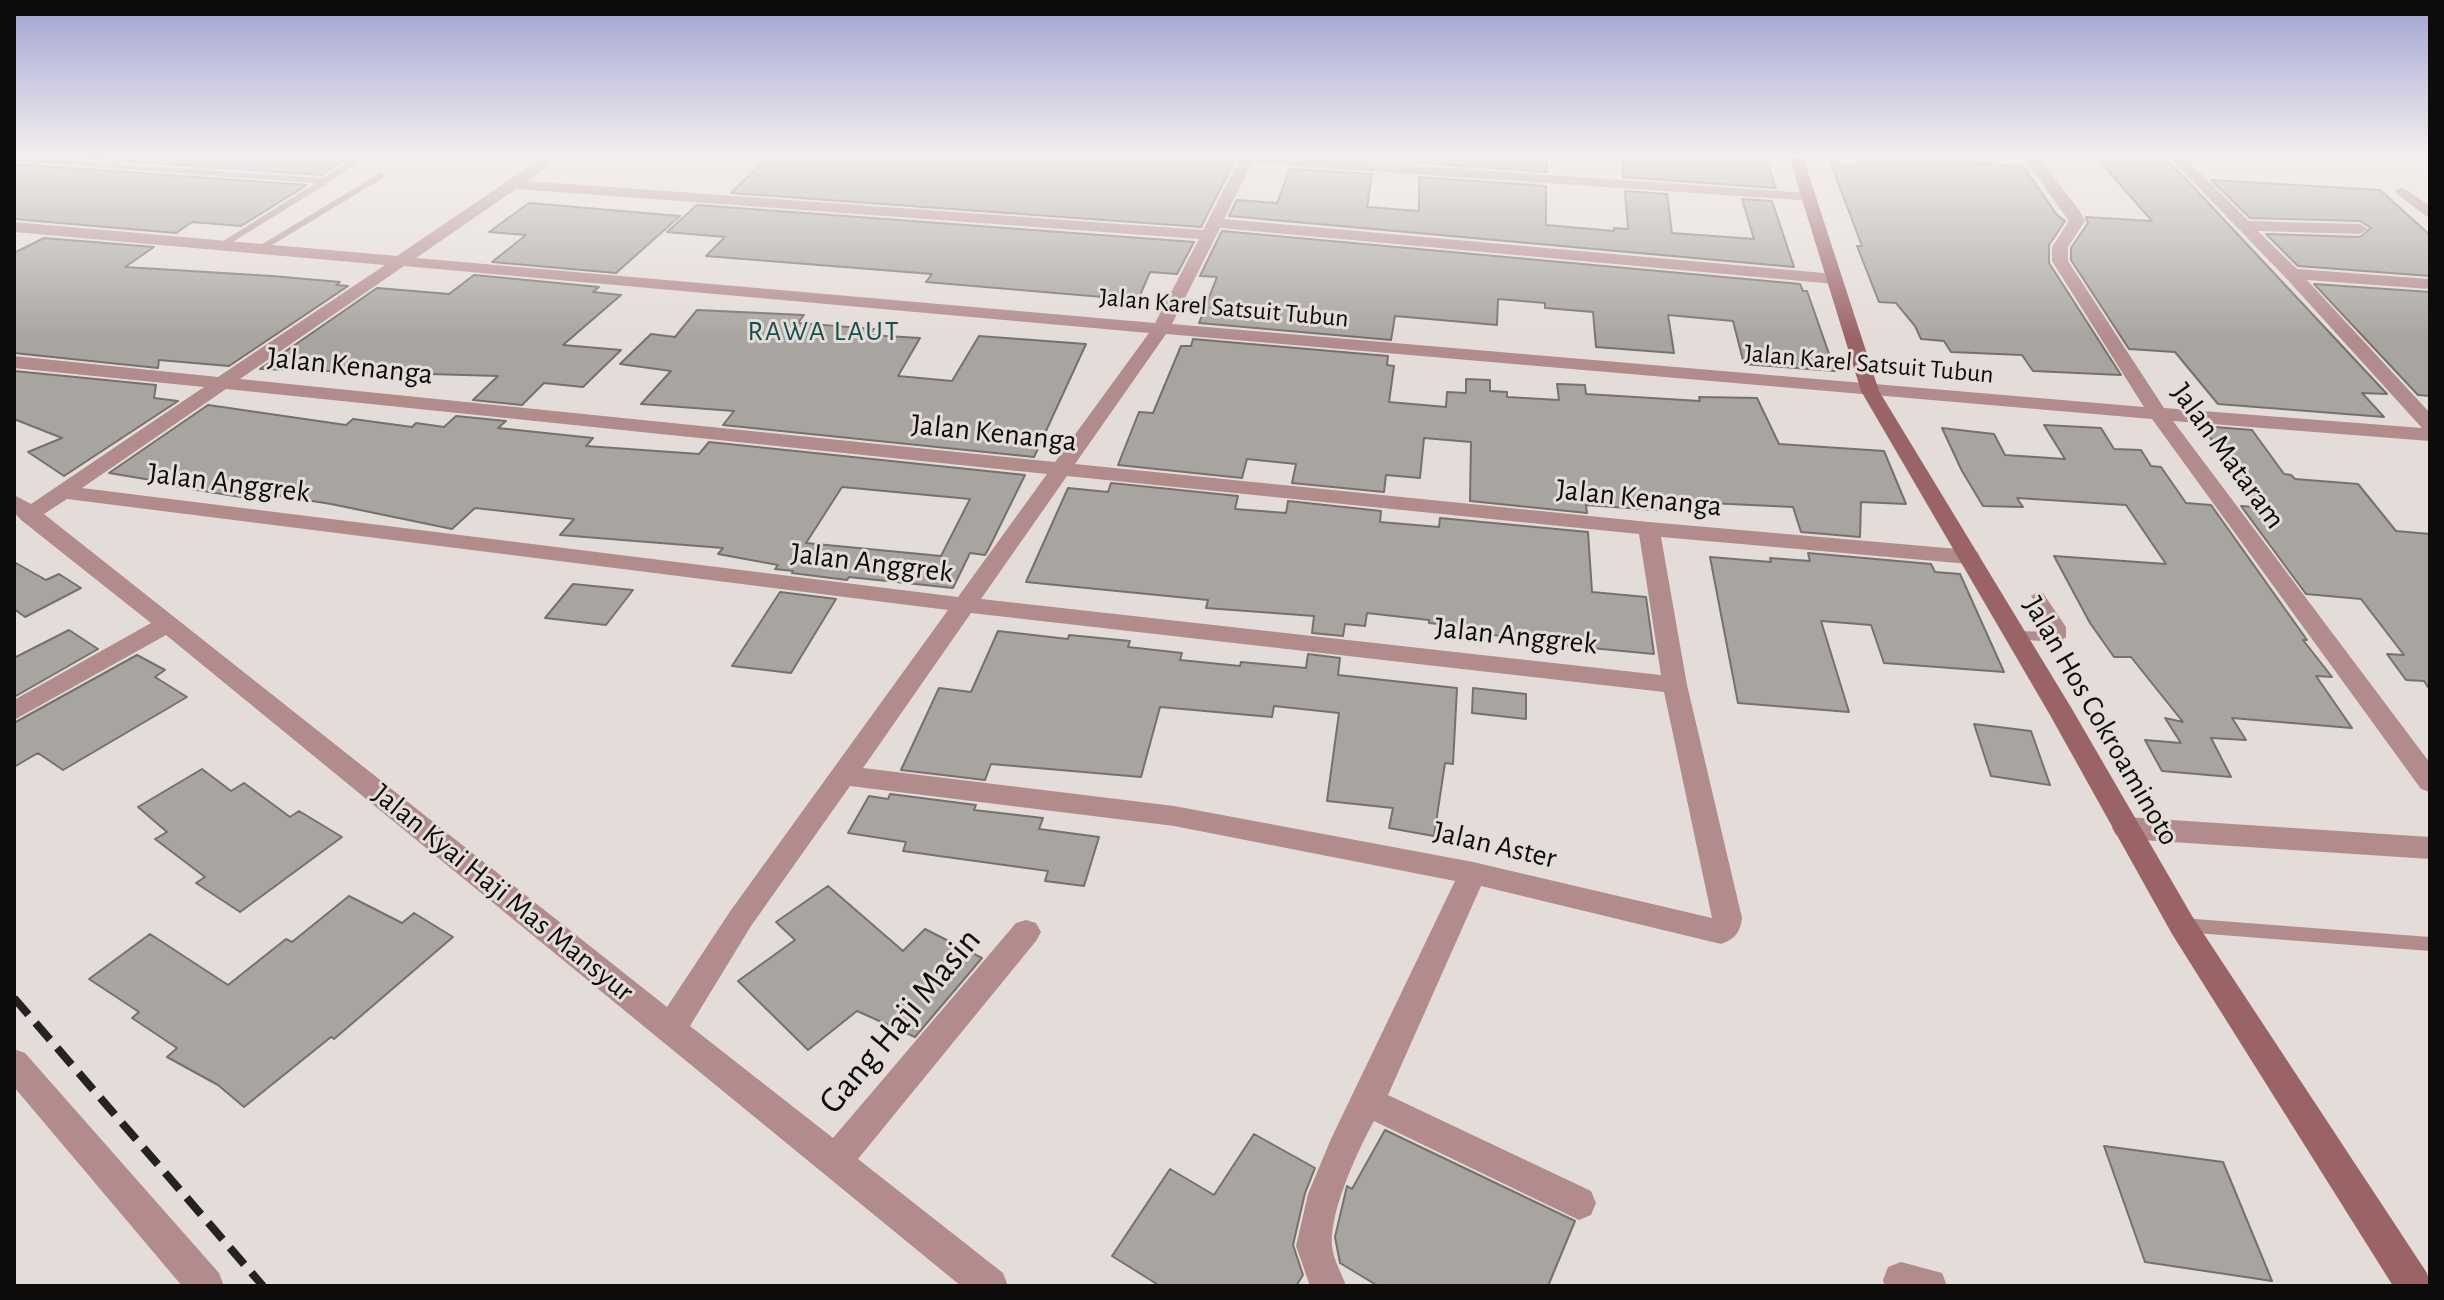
<!DOCTYPE html>
<style>
body{margin:0}
#map{position:relative;width:2444px;height:1300px;overflow:hidden;background:#e4dcd9;font-family:"Alegreya Sans",sans-serif}
canvas{display:block}
.frame{position:absolute;inset:0;border:16px solid #0e0c0b;pointer-events:none}
</style>
<div id="map">
<canvas width="2444" height="1300"></canvas>
<div class="frame"></div>
</div>
<script>
const g = document.querySelector('canvas').getContext('2d');
g.lineJoin = 'round';
function paint(path, color) { g.fillStyle = color; g.fill(path, 'evenodd'); }
function strokePath(path, color, width, dash) { g.strokeStyle = color; g.lineWidth = width; g.lineCap = dash ? 'butt' : 'round'; g.setLineDash(dash || []); g.stroke(path); }
function write(font, color, halo, rows, align = 'center') {
  g.font = font + ' "Alegreya Sans",sans-serif'; g.lineWidth = 6; g.setLineDash([]); g.textBaseline = 'middle'; g.strokeStyle = halo; g.fillStyle = color; for (const [text, x, y, turn = 0] of rows) {
    g.save(); g.translate(x, y); g.rotate((+turn || 0) * Math.PI / 180); g.textAlign = isNaN(turn) ? turn : align; if (halo) g.strokeText(text, 0, 0); g.fillText(text, 0, 0); g.restore();
  }
}
const building = new Path2D(`
 M63,157h285l-26,18z
 M768,157h428l37,7 -32,63 -470,-34z
 M1419,157h128v15l-128,-9z
 M1622,157h143l11,31 -153,-11z
 M1856,157h112l3,6 52,3 34,49 8,6 -16,24v18l72,112 -88,-4 -11,-16 -71,-3 -7,-11 -23,-2 -6,-13 -19,-23 -17,-1 -22,-56h5l-31,-82 29,2z
 M2096,157h66l23,21 202,216 -25,-1 22,24 -166,-13 -43,-52 -46,-3 -58,-89v-12l17,-25 -2,-6 66,4z
 M14,164l293,21 -66,41 -49,-4 -16,11 -162,-14z
 M1290,169l82,5 -5,33 52,4v-34l127,9v39l68,6v-3l14,1 -3,-38 42,3 5,39 82,6 -12,-40 30,2 22,66 -565,-51 8,-16 40,3z
 M2211,180l169,10 50,45v41l-132,-10 -32,-32 94,3 11,-9 -11,-7 -110,-3z
 M529,203l151,13 -64,57 -124,-11 34,-27 -37,-3z
 M697,205l497,37 -17,32 -27,-2 -12,28 -212,-18 6,-8 -226,-18 19,-19 -58,-5z
 M1222,231l578,53 3,7h4l28,80 -91,-7 -11,-43 -65,-6 6,38 -78,-6 -3,-35 -48,-4v-5l-47,-4 -1,26 -102,-9 -4,24 -192,-17 18,-46 -17,-1z
 M44,238l110,9 -29,20 147,9 68,6 -4,3 12,1 -119,80 -70,-6 -1,8 -144,-15v-100z
 M474,275l125,12 -6,5 28,3 -58,50 58,5 -38,37 -39,-4 -22,22 -49,-5 25,-24 -238,-7 117,-81 72,6z
 M2314,284l116,8v104l-12,-1z
 M697,310l107,5 -6,8 76,6 -4,6 50,3 -22,38 54,5 27,-45 107,8 -52,113 -311,-32 11,-14 -93,-7 30,-33 -51,-7 31,-30 24,3z
 M1193,339l195,17 -1,9 7,1 -5,36 57,5 1,-15 19,1v-14l24,1v11l17,1v5l52,3 -2,-16 28,1 1,9 114,7 -1,-4 58,1 22,46 105,7 22,53 -45,-2 -1,35 -59,-5 -8,-25 -126,-6 2,10 -83,-6 1,8 -117,-12 1,-59 -47,-4 -4,40 -34,-3 -2,17 -92,-9 4,-19 -49,-5 -5,19 -124,-13 21,-53 14,1 28,-67h10z
 M14,371l142,14 -2,13 24,3 -114,75 -36,-24 34,-14 -48,-19z
 M208,405l138,20 7,-6 59,8 4,-4 28,4 12,-11 50,5 -8,7 95,10 -7,8 113,8 10,-12 316,33 -37,75 -3,5 -15,-2 -17,35 -104,-11 -2,3 -55,-7 1,-2 -18,-2 3,-4 -60,-11 5,-6 -163,-13 14,-16 -99,-11 -23,21 -121,-25 -82,-13 -8,6 -82,-13 4,-2 -54,-9zM842,487l128,12 -29,57 -135,-13z
 M2044,425l57,3 13,21 27,1 10,16 10,1 25,36 25,2 96,135h-4l29,37 -16,-1 36,52 -120,-10 14,22 -35,-2 20,39 -69,-6 -17,-31 36,3 -16,-25 18,4 -52,-65h-17l-24,-34 -36,-67 112,8 -40,-59 -109,-7 6,9 -40,-1 -21,-35 -20,-43 52,6 11,21 60,4z
 M2202,426l50,4 32,44 7,1 4,4 63,5 38,47 34,3v156l-6,-9 -18,-1 -19,-26 17,1 -43,-56 -55,-5 -65,-88 17,1z
 M1111,483l127,13 -3,13 51,4 2,-12 93,10 -1,11 59,5 1,-9 148,14 4,60 54,5 8,57 -115,-11v-3l-56,-6v-5l-54,-6v-3l-62,-7 -2,13 -20,-2 -2,12 -31,-3 2,-17 -108,-8 2,-8 -182,-18 42,-94 40,4z
 M1808,553l123,11 4,8 25,2 44,98 -120,-9 -13,-38 -50,-4 28,91 -111,-9 -28,-146 61,5 -1,-4 40,3z
 M14,562l32,18 13,-6 22,14 -56,29 -11,-8z
 M573,584l60,6 -27,35 -61,-7z
 M780,592l56,7 -45,74 -59,-7z
 M69,630l29,19 -84,48v-39z
 M998,631l70,8 1,-4 61,6 -2,6 54,6 -2,7 60,6 1,-4 65,6 2,-14 32,4 -2,17 119,13 -4,76 -8,-1 -11,73 -45,-8 4,-20 -66,-7 12,-88 -65,-7 -2,11 -112,-10 -19,70 -150,-13 -6,16 -84,-10 38,-82 32,4z
 M137,655l28,15 -10,7 32,20 -124,73 -25,-17 -24,14v-44z
 M1473,688l53,6v25l-54,-6z
 M1974,724l57,7 19,54 -59,-9z
 M202,769l29,22 13,-8 46,34 9,-6 43,26 -102,75 -44,-29 9,-6 -50,-38 12,-7 -29,-25z
 M890,794l86,11 -2,5 69,8 -4,11 60,8 -15,49 -39,-5 3,-10 -145,-20 3,-9 -58,-9 21,-37 19,3z
 M828,886l75,65 22,-22 57,29 -67,79 -58,-26 -49,39 -70,-69 57,-41 -19,-18z
 M349,896l53,27 12,-10 39,24 -119,102 -3,-2 -87,70 -26,-22 -51,-28 10,-9 -45,-30 7,-6 -50,-33 61,-45 78,51 58,-46 6,3z
 M1385,1130l190,91 -27,65h-170l-38,-23 -5,-26 12,-51 5,3z
 M1254,1134l61,34 -10,25 -12,52 10,30 -7,11h-136l-48,-30 58,-87 44,26z
 M2104,1146l119,16 49,119 -127,-19z`);
const lane = new Path2D(`
 M14,157l309,21 31,-21h10l-36,26 -105,65 -3,-1v-4l96,-60 -302,-22z
 M380,173l3,1v4l-121,73 -8,-2z
 M2038,592l5,1 23,34v10l-7,5 -49,-3 -2,-3 2,-3 5,-2 37,1v-5l-21,-31z
 M2182,918l248,19v14l-248,-19 -6,-2 -3,-5 3,-5z`);
const street = new Path2D(`
 M543,157h17l-32,24 675,49 35,-68 -20,-5h73l516,36 8,5 -3,3 -560,-38 -28,56 611,55 8,5 -8,5 -615,-56 -48,96 972,83 -92,-146v-14l17,-26 -46,-64h15l41,53 6,11 -17,26v14l96,147 258,20 -136,-150 -117,-121h15l65,64 111,3 8,5 -8,5 -102,-3 39,38 133,10v10l-123,-9 123,133v28l-257,-20 257,342v29l-9,-3 -269,-370 -986,-85 -91,130 574,58 320,28 8,2 3,5 -3,5 -8,2 -308,-27 26,148 55,233c-2,15 -7,21 -21,26l-240,-58 -93,209 203,96 5,12 -5,12 -12,5 -205,-99c-16,29 -48,97 -41,130 2,12 9,23 13,35h-36l-14,-40 12,-52 23,-55 124,-258 -281,-55 -324,-40 -99,140 -61,100 143,112 183,-215 10,-3 10,3 5,9 -5,9 -178,218 145,114 5,13h-47l-795,-651 -152,85v-20l137,-77 -130,-103 -7,-8v-17l17,9 173,-117 -190,-19v-12l204,21 167,-112 -371,-33v-10l383,34zM516,189l683,50 -44,84 -739,-65zM404,266l745,67 -94,129 -815,-83zM226,389l821,85 -89,123 -876,-109zM1067,476l572,58 22,141 -680,-76zM67,499l881,111 -217,300 -64,97 -623,-493zM971,613l693,79 48,226 -239,-56 -299,-56 -311,-38z
 M2402,187l28,19v13l-33,-25 -2,-3z
 M2126,817l304,20v22l-304,-20 -10,-4 -4,-7 4,-7z
 M14,1049l11,4 194,220 5,13h-42l-168,-199z
 M1901,1262l41,11 5,13h-62l-2,-6 5,-13z`);
const secondary = new Path2D(`
 M1789,157h14l76,234 193,318 120,207 235,357 3,13h-37l-221,-352 -122,-219 -189,-324z`);
const rail = new Path2D(`
 M14,998l249,288`);
const farStreetnames = [
 ["Jalan Karel Satsuit Tubun",1224,308,5],
 ["Jalan Karel Satsuit Tubun",1869,364,5]
];
const farQuarternames = [
 ["RAWA LAUT",824,332]
];
const streetNames = [
 ["Jalan Kenanga",350,366,6],
 ["Jalan Kenanga",994,433,6],
 ["Jalan Mataram",2228,456,54],
 ["Jalan Anggrek",229,483,7],
 ["Jalan Kenanga",1639,498,6],
 ["Jalan Anggrek",872,563,7],
 ["Jalan Anggrek",1516,636,6],
 ["Jalan Hos Cokroaminoto",2101,721,60],
 ["Jalan Aster",1495,845,13],
 ["Jalan Kyai Haji Mas Mansyur",503,893,39]
];
const nearStreetnames = [
 ["Gang Haji Masin",900,1021,-50]
];
paint(building, '#a8a49f');
strokePath(building, '#75716c', 2);
paint(lane, '#b28b8d');
paint(street, '#b28b8d');
paint(secondary, '#9a6366');
strokePath(rail, '#252221', 8, [22, 11]);
const sky = g.createLinearGradient(0, 0, 0, 339);
sky.addColorStop(0, '#a1a3d3');
sky.addColorStop(0.46, '#f3efee');
sky.addColorStop(1, '#f3efee00');
g.fillStyle = sky;
g.fillRect(0, 0, 2444, 339);
write('26px', '#0e0c0b', '#e4dcd9', farStreetnames);
g.letterSpacing = '2px';
write('28px', '#13504d', '#e4dcd9', farQuarternames);
g.letterSpacing = '0px';
write('30px', '#0e0c0b', '#e4dcd9', streetNames);
write('36px', '#0e0c0b', '#e4dcd9', nearStreetnames);
</script>
